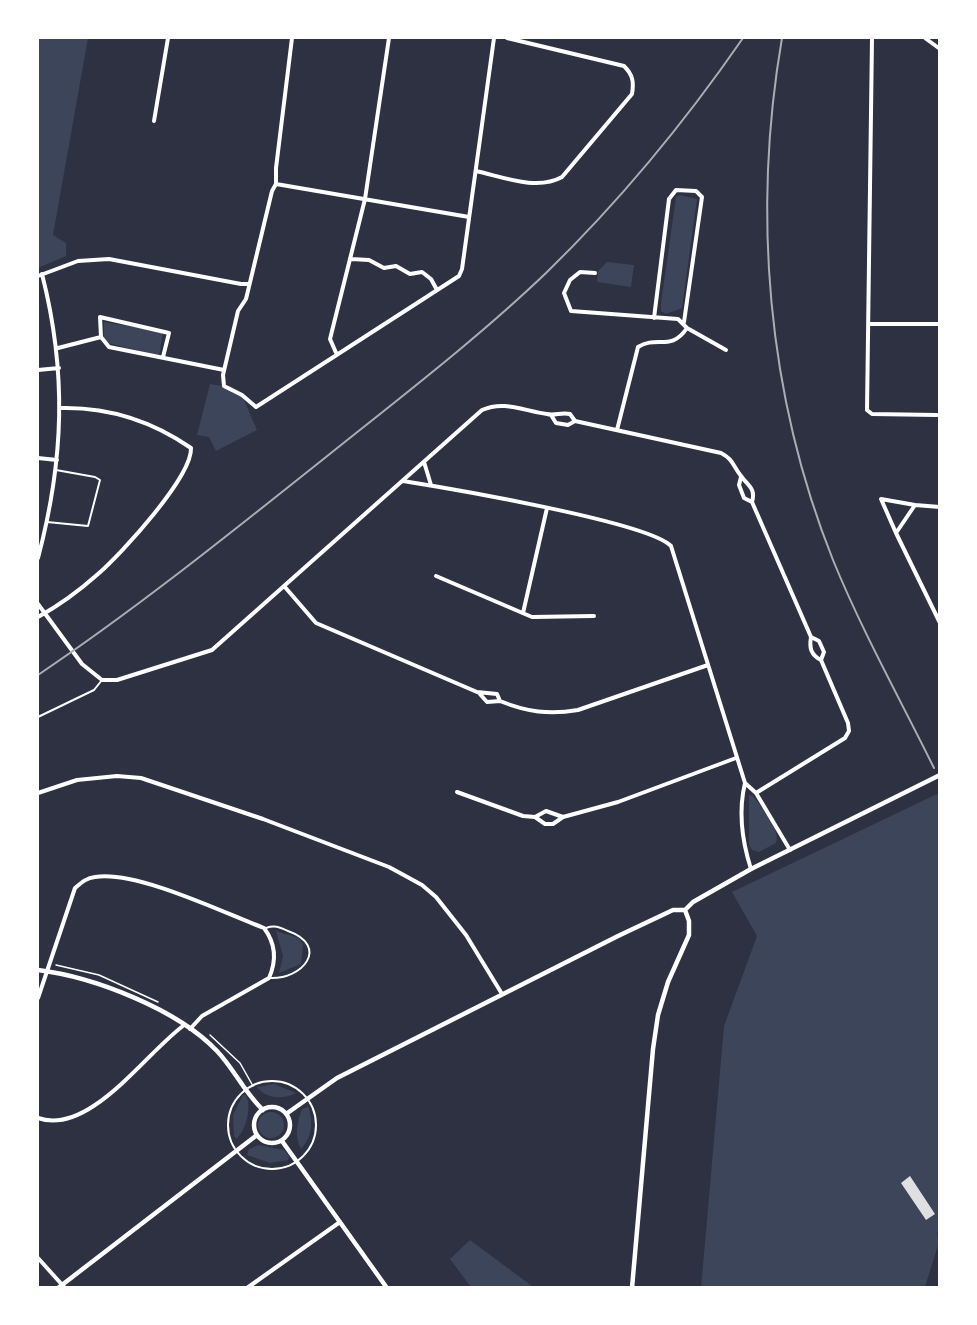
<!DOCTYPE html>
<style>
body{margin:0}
#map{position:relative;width:977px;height:1325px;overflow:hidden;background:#2d3142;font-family:Arial,sans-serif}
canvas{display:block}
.frame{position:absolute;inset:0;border:39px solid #fff;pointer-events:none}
</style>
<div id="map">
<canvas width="977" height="1325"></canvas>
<div class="frame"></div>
</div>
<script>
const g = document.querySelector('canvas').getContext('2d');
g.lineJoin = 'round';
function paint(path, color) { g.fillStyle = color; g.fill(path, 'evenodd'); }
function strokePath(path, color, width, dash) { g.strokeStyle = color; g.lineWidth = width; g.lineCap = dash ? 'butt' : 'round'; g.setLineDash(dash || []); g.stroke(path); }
const green = new Path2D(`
 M38,38h50l-35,197 13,8v13l-28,12z
 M680,195l17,4 -15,109 -16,6 -5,-3v-8l15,-106z
 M607,262l27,3 -3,22 -34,-5 1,-11z
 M104,322l59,10 -4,24 -55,-14z
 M210,384l14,2 18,9 15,35 -41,21 -7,-14 -12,-2z
 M937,794l3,6v424l-3,10 3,5 -15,48 -224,1 23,-262 33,-90 -25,-44z
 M749,795l4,1c8,11 28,33 23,47l-17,9 -7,-2 -3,-6z
 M276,931l23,7 4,6 -2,20 -22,9 4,-17z
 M274,1084l22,9c-13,7 -30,6 -39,-6z
 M243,1095h3c6,12 0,36 -10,44l-2,-3 -1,-21z
 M308,1107c6,14 4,31 -7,42 -7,-11 -4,-28 1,-40z
 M258 1125a13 13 0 1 1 26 0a13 13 0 1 1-26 0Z
 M258,1145l26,5 5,6 -1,4 -18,3 -23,-8 2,-6z
 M470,1240l62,46 -1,1h-60l-21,-28z`);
const building = new Path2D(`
 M910,1176l25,38 -9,6 -25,-37z`);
const path = new Path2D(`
 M56,965l43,10 59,27
 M210,1035l30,28 13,23`);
const service = new Path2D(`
 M47,522l41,4 12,-46 -5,-3 -39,-7
 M38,717l56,-27 8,-10
 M266,928c9,-3 13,-1 22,3 42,15 15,49 -19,47
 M228 1125a44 44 0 1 1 88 0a44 44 0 1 1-88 0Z`);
const minor = new Path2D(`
 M872,38l-5,372 5,4 65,1
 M925,38l15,11
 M154,121l14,-83
 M476,171c27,6 61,20 86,6l70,-83c2,-12 1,-19 -8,-28l-117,-28
 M276,184v-16l16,-130
 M469,217l-193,-33 -4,7 -26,108 -8,12 -15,64 1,11 18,9 14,12 203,-131 3,-7 32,-231
 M351,259l18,1 15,8 12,-2 14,8 12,-2 9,7 6,11
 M595,273l-15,-1 -10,8 -6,13 7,18 107,8 9,9c-16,24 -30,7 -49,19l-21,83
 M38,276l40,-15 31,-2 132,25h7
 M654,318l15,-119 7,-9 20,1 6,6 -18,125
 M870,324h70
 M687,328l39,22
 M101,337l8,10 115,23
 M101,337l-1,-20 69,16 -6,24
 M58,348l43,-11
 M337,355l-7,-16 35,-140 24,-161
 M38,370l21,-2
 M551,415l5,8 12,2 7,-4
 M38,458l19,2
 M424,462l7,23
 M741,477l-2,8 5,13 8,4
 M403,481c44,7 245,41 268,65l74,237c-7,29 -3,58 6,86
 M940,507l-25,-2 -19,28 44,90
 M896,533l-15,-34 34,6
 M38,558c26,-98 29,-186 4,-284
 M436,576l96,41 62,-1
 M284,586l32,37 161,69 20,2 3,7c27,11 49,14 78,9l130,-45
 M38,604l44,60 20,16h15l95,-30 270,-240c22,-10 42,1 65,4 8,2 14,-2 23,0l5,7 146,32c12,6 12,13 20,23 7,10 15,12 11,26l59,135 8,4 5,11 -3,8 27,63 1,8 -4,7 -89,55
 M523,613l24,-105
 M38,617c20,-11 42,-27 60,-43 24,-21 94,-97 93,-126 -39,-27 -83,-41 -130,-40
 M811,637c-2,11 0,18 10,23
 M479,693l8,9 13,-1
 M745,783l11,10 34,57
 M457,792l66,24 12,1 10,7h8l10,-7 55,-15 118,-44
 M38,793l39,-13 40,-4 24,2 122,41 126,48 33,18 14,12 30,38 36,59
 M535,817l11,-6 17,6
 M38,998l37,-110c6,-5 11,-10 20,-11 41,-7 129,36 169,51 12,16 13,32 5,50l-67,38 -12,13
 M38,1118c51,18 107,-64 145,-92
 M38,1258l27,30
 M247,1288l93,-66`);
const tertiary = new Path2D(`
 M38,970c56,7 139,39 179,81 17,18 28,42 46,59
 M254 1125a18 18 0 1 1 36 0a18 18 0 1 1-36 0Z
 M286,1114l51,-36 281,-142 55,-26h12l8,-8 58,-33 189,-94
 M282,1141l105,147
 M58,1288l199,-153
 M632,1288l21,-239 5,-34 10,-33 21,-47v-14l-4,-11`);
const rail = new Path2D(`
 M782,38c-30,174 -15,357 51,522 29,71 67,139 101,208
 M38,675c98,-66 190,-140 283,-214 76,-61 155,-121 225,-188 74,-72 139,-151 197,-235`);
paint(green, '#3c4559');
paint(building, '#e0e0e3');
strokePath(path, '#fff', 1.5);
strokePath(service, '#fff', 2);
strokePath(minor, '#fff', 4);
strokePath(tertiary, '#fff', 4.5);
strokePath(rail, '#abadb3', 2);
</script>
